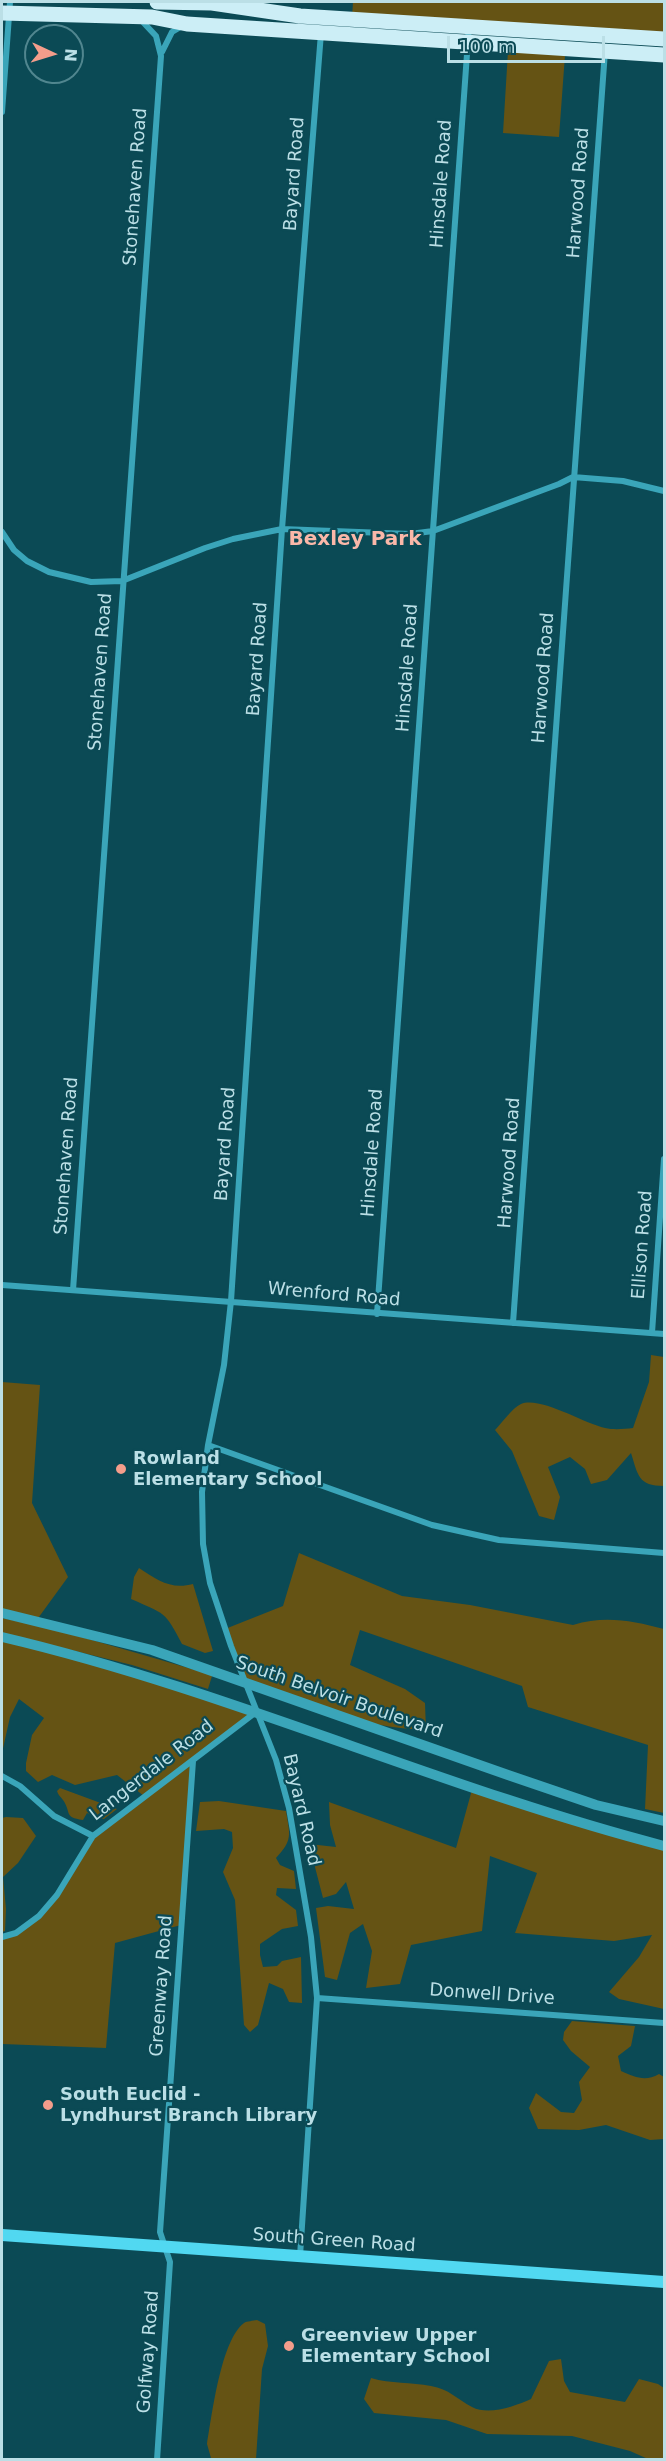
<!DOCTYPE html>
<style>
body{margin:0}
#map{position:relative;width:666px;height:2461px;overflow:hidden;background:#0b4a55;font-family:"DejaVu Sans",sans-serif}
canvas{display:block}
.frame{position:absolute;inset:0;border:3px solid #bbdfe6;pointer-events:none}
.north{position:absolute;left:24px;top:24px;width:60px;height:60px;box-sizing:border-box;background:#0b4a55;border:2px solid #51868f;border-radius:50%;rotate:94deg;font-size:16px;font-weight:700;line-height:24px;text-align:center;color:#bbdfe6}
.north::after{content:'';display:block;margin:auto;width:21px;height:27px;background:#f49d8b;clip-path:polygon(50% 0,100% 100%,50% 72%,0 100%)}
.scale{position:absolute;left:447px;top:36px;width:158px;height:27px;box-sizing:border-box;border:3px solid #bbdfe6;border-top:0;padding-left:8px;font-size:18px;line-height:21px;white-space:nowrap;color:#bbdfe6;-webkit-text-stroke:4px #0b4a55;paint-order:stroke}
</style>
<div id="map">
<canvas width="666" height="2461"></canvas>
<div class="frame"></div>
<div class="north">N</div>
<div class="scale">100 m</div>
</div>
<script>
const g = document.querySelector('canvas').getContext('2d');
g.lineJoin = 'round';
function paint(path, color) { g.fillStyle = color; g.fill(path, 'evenodd'); }
function strokePath(path, color, width, dash) { g.strokeStyle = color; g.lineWidth = width; g.lineCap = dash ? 'butt' : 'round'; g.setLineDash(dash || []); g.stroke(path); }
function write(font, color, halo, rows, align = 'center') {
  g.font = font + ' "DejaVu Sans",sans-serif'; g.lineWidth = 4.5; g.setLineDash([]); g.textBaseline = 'middle'; g.strokeStyle = halo; g.fillStyle = color; for (const [text, x, y, turn = 0] of rows) {
    g.save(); g.translate(x, y); g.rotate((+turn || 0) * Math.PI / 180); g.textAlign = isNaN(turn) ? turn : align; if (halo) g.strokeText(text, 0, 0); g.fillText(text, 0, 0); g.restore();
  }
}
const green = new Path2D(`
 M353,2h311v37l-312,-21z
 M508,51l57,4 -6,82 -56,-4z
 M651,1355l13,2v129c-26,0 -26,-11 -33,-33l-24,27 -16,4 -6,-15 -15,-12 -22,10 12,30 -6,23 -15,-4 -27,-65 -17,-21c7,-7 17,-22 26,-26 19,-8 62,19 84,24 9,2 19,1 28,0l16,-46z
 M2,1382l38,3 -8,118 36,74 -32,44 -34,-8z
 M299,1553l103,43 68,9 103,20c32,-10 60,-4 91,4v184l-19,-4 3,-64 -120,-38 -6,-21 -162,-56 -10,35 55,24 20,14 1,27c-63,-2 -122,-27 -180,-47l-21,-54 58,-23z
 M139,1568c18,12 32,22 54,16l20,67 -8,2 -23,-9c-17,-33 -17,-30 -51,-45l3,-22z
 M2,1618l52,11 155,45 3,2 -4,13 -76,-24 -130,-32z
 M2,1637l254,74 -63,50 -12,164 -66,18 -9,105 -104,-4v-107l14,-4 23,-17 18,-21 36,-59 51,-40 -27,-21 -42,10 -23,-10 -14,7 -12,-11v-8l6,-28 12,-17 -25,-19 -9,18 -8,36z
 M473,1786l191,60v163l-45,-10 -10,-7 30,-35 13,-22 -38,6 -99,-8 22,-60 -47,-17 -8,75 -71,14 -11,39 -34,4 6,-37 -9,-27 -13,9 -13,47 -12,-3 -9,-69 12,-2 26,3 -8,-27 -10,12 -13,4 -14,-54 27,3 -6,-22 -1,-23 127,46z
 M60,1788l57,21 -13,10h-6l-11,-6 -4,7c-20,-3 -11,-7 -20,-20 -2,-3 -5,-5 -6,-9z
 M219,1801l67,10c4,24 7,29 -10,47l4,7 14,6 2,18 -19,-1 -1,7 20,15 2,16 -16,3 -22,15v11l3,12 14,-1 5,-5 19,-4 1,46 -13,-1 -6,-13 -14,-6 -11,42 -8,7 -6,-7 -9,-125 -12,-28 10,-24 -1,-16 -8,-3 -28,2 4,-29z
 M6,1817l17,1 13,18 -18,27 -15,14 3,32 -1,22 -3,1v-114z
 M572,2021l63,5 -4,20 -13,10 3,15c14,6 24,11 38,3l5,3v62l-14,1 -44,-15 -27,5 -41,-1 -9,-21 7,-15 25,19 13,1 8,-13 -3,-18 11,-15 -19,-16 -8,-11 1,-8z
 M257,2320l8,4 3,22 -6,23 -6,90 -45,-1 -4,-14c5,-29 14,-104 37,-121 3,-2 9,-2 13,-3z
 M561,2359l3,22 6,11 55,10 14,-23 19,5 6,4v71h-16l-18,-8 -58,-15 -85,-2 -41,-14 -72,-7 -10,-14 7,-21c20,6 40,4 60,8 18,3 26,13 41,21 17,9 43,-1 59,-8l18,-38z`);
const minor = new Path2D(`
 M162,52l10,-20 10,-6
 M2,112l8,-110
 M2,532l12,18 13,11 22,11 42,10 31,-1 83,-33 28,-9 49,-10 128,5 23,-3 126,-47 14,-7 50,4 41,10
 M2,1285l662,49
 M73,1290l88,-1234 -5,-20 -15,-16
 M377,1314l92,-1288
 M513,1323l92,-1272
 M652,1333l12,-174
 M208,1445l224,80 67,15 165,13
 M2,1776l18,10 34,30 39,20
 M2,1937l14,-4 23,-17 18,-21 36,-59 163,-124
 M317,1998l347,25
 M300,2256l17,-258 -6,-61 -22,-129 -13,-48 -45,-114 -21,-63 -7,-39 -1,-52 6,-47 16,-80 7,-64 51,-772 39,-496
 M157,2460l13,-198 -10,-30 33,-471`);
const tertiary = new Path2D(`
 M2,1613l150,37 356,125 88,30 68,16
 M2,1637c226,53 438,151 662,209`);
const secondary = new Path2D(`
 M2,2235l662,47`);
const primary = new Path2D(`
 M157,2l55,1 88,13 364,23
 M2,13l150,4 35,7 477,31`);
const markers = [
 [121,1469,6,"#f49d8b"],
 [48,2105,6,"#f49d8b"],
 [289,2346,6,"#f49d8b"]
];
const streetNames = [
 ["Bayard Road",295,174,-86],
 ["Hinsdale Road",442,184,-86],
 ["Stonehaven Road",136,187,-86],
 ["Harwood Road",579,193,-86],
 ["Bayard Road",258,659,-86],
 ["Hinsdale Road",408,668,-86],
 ["Stonehaven Road",101,672,-86],
 ["Harwood Road",544,678,-86],
 ["Bayard Road",226,1144,-86],
 ["Hinsdale Road",373,1153,-86],
 ["Stonehaven Road",67,1156,-86],
 ["Harwood Road",510,1163,-86],
 ["Ellison Road",643,1245,-86],
 ["Wrenford Road",334,1295,5],
 ["South Belvoir Boulevard",339,1698,19],
 ["Langerdale Road",152,1771,-38],
 ["Bayard Road",301,1810,77],
 ["Greenway Road",162,1986,-86],
 ["Donwell Drive",492,1995,4],
 ["South Green Road",334,2241,4],
 ["Golfway Road",149,2352,-86]
];
const poiNames = [
 ["Rowland",133,1459],
 ["Elementary School",133,1480],
 ["South Euclid -",60,2095],
 ["Lyndhurst Branch Library",60,2116],
 ["Greenview Upper",301,2336],
 ["Elementary School",301,2357]
];
const neighbourhoodNames = [
 ["Bexley Park",355,540]
];
paint(green, '#655314');
strokePath(minor, '#3aa5b9', 6);
strokePath(tertiary, '#3aa5b9', 10);
strokePath(secondary, '#51d8f1', 12);
strokePath(primary, '#cceef6', 15);
for (const [x, y, r, color] of markers) { const dot = new Path2D(); dot.arc(x, y, r, 0, 2 * Math.PI); g.fillStyle = color; g.fill(dot); strokePath(dot, '#0b4a55', 2); }
write('18px', '#bbdfe6', '#0b4a55', streetNames);
write('bold 18px', '#bbdfe6', '#0b4a55', poiNames, 'left');
write('bold 20px', '#fab8a9', '#0b4a55', neighbourhoodNames);
</script>
